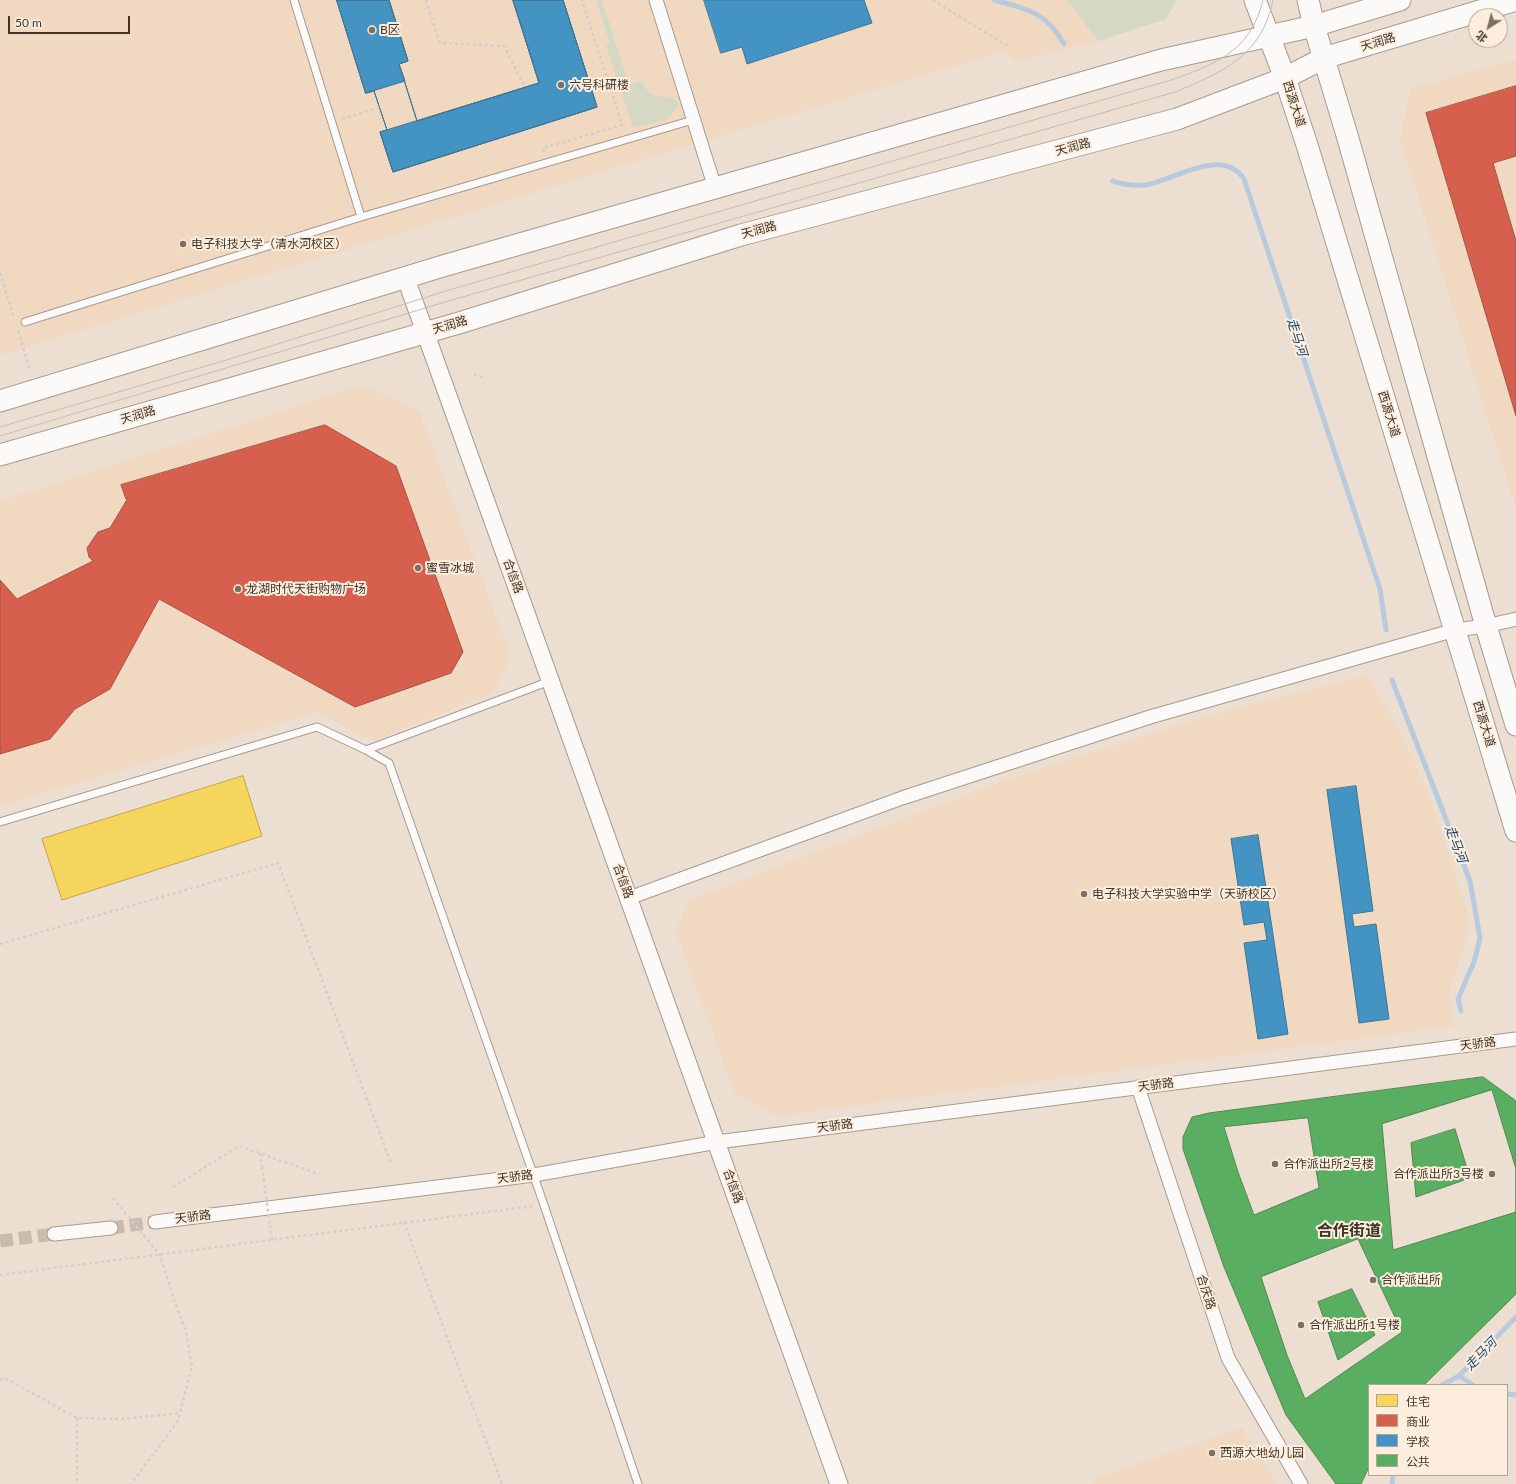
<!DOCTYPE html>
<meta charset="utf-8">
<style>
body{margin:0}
#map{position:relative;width:1516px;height:1484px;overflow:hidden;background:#ecded0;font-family:Lato,"Noto Sans SC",sans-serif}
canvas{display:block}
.legend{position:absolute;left:1368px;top:1384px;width:140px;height:92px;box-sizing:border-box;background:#fdeddd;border:1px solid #b1a395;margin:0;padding:5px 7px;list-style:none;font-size:12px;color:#3e342a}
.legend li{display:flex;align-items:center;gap:8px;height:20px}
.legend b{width:20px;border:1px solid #b1a395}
.north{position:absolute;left:1468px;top:8px;width:40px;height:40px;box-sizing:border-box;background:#fdeddd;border:1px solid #b1a395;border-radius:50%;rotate:216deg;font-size:11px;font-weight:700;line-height:16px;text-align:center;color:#3e342a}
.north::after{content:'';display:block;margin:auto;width:14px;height:18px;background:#7b7064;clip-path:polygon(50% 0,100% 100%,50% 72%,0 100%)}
.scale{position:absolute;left:8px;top:16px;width:122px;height:18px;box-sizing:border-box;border:2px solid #3e342a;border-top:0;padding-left:5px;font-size:12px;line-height:14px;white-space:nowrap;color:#3e342a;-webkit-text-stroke:3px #fdeddd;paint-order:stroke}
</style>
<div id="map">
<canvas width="1516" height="1484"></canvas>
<ul class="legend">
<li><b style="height:11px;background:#f6d55c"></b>住宅</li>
<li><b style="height:11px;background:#d6604d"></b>商业</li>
<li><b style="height:11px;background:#4393c3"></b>学校</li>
<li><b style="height:11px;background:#5aae61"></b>公共</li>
</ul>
<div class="north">北</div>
<div class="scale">50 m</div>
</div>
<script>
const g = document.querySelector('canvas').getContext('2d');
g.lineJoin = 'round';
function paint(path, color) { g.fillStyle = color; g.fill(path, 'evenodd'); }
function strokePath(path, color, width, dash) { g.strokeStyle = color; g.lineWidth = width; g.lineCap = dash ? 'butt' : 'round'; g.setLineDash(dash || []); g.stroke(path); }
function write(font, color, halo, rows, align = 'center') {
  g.font = font + ' Lato,"Noto Sans SC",sans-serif'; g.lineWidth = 4; g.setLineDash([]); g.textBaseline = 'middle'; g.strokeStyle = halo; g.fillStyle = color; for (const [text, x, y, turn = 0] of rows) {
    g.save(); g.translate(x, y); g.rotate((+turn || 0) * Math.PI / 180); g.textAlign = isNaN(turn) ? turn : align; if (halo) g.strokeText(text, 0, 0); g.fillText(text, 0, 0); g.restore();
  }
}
const built = new Path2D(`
 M0,0h1067l31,41 -82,21 -11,-11 -305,91 -700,213z
 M1516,60v448l-116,-369 11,-51z
 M363,385l56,26 92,246 -18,36 -121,48 -54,-29 -318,94v-305z
 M1367,675l31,53 28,59 41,124 2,17 -7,27 -13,37 4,34 -676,90 -42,-23 -60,-162 15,-31 311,-118 192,-62z
 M1242,1428l34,56h-181l-2,-5z`);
const green = new Path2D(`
 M596,0h6l27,85 13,-4c9,23 19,9 35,20l1,6 -13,13 -32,8 -27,-83 4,-1z
 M1067,0h110l-11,19 -68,22z`);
const homes = new Path2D(`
 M243,776l19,60 -200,64 -20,-61z`);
const shops = new Path2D(`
 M1516,86v70l-23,7 23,78v175l-90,-303z
 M325,425l71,41 67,186 -12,21 -96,34 -196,-108 -49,90 -35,20 -25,30 -50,15v-174l17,19 76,-38 -4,-4 -2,-9 11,-16 12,-4 18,-30 -2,1 -5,-14z`);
const schools = new Path2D(`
 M337,0h52l19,61 -9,3 18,57 122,-38 -26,-83h50l34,107 -204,65 -13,-40 7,-2 -13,-39 -8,2z
 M337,0h52l19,61 -9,3 18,57 122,-38 -26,-83h50l34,107 -204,65 -13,-40 7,-2 -13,-39 -8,2z
 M337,0h52l19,61 -9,3 6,17 -39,12z
 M513,0h50l34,107 -204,65 -13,-40 159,-49z
 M704,0h160l8,23 -125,41 -5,-17 -21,6z
 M1356,786l17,125 -21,3 2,13 22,-3 13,95 -30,4 -32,-233z
 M1258,835l30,199 -30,5 -14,-96 23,-3 -3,-18 -20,3 -13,-86z`);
const public = new Path2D(`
 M1483,1077l32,23 1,3v191l-92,91h-55v82l-8,17h-25l-50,-69 -62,-148 -41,-118v-12l9,-20 17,-4z
 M1492,1090l24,79v43l-123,38 -11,-126zM1455,1129l15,49 -54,19 -5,-54z
 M1308,1118l11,70 -65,27 -16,-43 -14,-45z
 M1358,1239l44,93 -97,67 -18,-44 -26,-78zM1352,1289l23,46 -37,25 -20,-58z`);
const stream = new Path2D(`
 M994,0c34,9 52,12 70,44
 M1113,181c3,2 7,2 11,3 7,1 15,2 22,1 29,-5 76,-39 98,-6l136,410 6,41
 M1392,680l78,201 10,57 -6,24 -16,37 3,12
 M1459,1376l14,9
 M1442,1385l17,-9 57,-59
 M1507,1394l9,1
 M1392,1484l1,-9`);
const minorTunnel = new Path2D(`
 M111,1228l44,-6
 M0,1241l54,-7`);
const path = new Path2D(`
 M426,0l14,43 64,3 21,41
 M933,0l76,47
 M342,119l38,-12
 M544,152l-1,-4 79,-23 -40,-125
 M0,273l14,45
 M18,331l12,39
 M474,374l10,4
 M0,944l278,-81 113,300
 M260,1153l2,14
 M173,1187l66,-41 80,28
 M113,1198l47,57 15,48 11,28 6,35 -14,55 -47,63
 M404,1222l98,262
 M270,1225l2,15
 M0,1275l534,-69
 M0,1380l5,-2 72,40 45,1 58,-6
 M77,1418v66`);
const service = new Path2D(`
 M294,0l67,217
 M25,322l336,-105 332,-97
 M366,750l184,-69
 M0,822l317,-95 49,23 23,13 155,442 94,279`);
const minor = new Path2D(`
 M656,0l59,188
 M629,898l273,-100 248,-81 305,-87 31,-4 30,-7
 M1138,1087l90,271 73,126
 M155,1222l379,-47 183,-33 799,-103
 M54,1234l57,-6`);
const tertiary = new Path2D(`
 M406,279l433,1205`);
const primary = new Path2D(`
 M1255,0l30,78 22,67 209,686
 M1308,0l6,26 33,109 139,491 30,99
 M0,401l443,-135 718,-206 153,-34 86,-26
 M0,455l459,-132 282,-88 436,-116 108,-41 39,-20 192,-58`);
const tram = new Path2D(`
 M0,427l233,-69 216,-68 722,-210c45,-16 80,-29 92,-80
 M0,436l452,-136 723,-208c48,-20 87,-36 98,-92`);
const pathBridge = new Path2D(`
 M262,1167l8,58`);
const markers = [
 [372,30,4,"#7b7064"],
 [561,85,4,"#7b7064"],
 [183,244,4,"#7b7064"],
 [418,568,4,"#7b7064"],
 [238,589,4,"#7b7064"],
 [1084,894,4,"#7b7064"],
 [1275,1164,4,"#7b7064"],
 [1492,1174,4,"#7b7064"],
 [1373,1280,4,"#7b7064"],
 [1301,1325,4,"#7b7064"],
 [1212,1453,4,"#7b7064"]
];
const poiNames = [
 ["B区",380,30],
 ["六号科研楼",569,85],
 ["电子科技大学（清水河校区）",191,244],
 ["蜜雪冰城",426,568],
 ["龙湖时代天街购物广场",246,589],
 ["电子科技大学实验中学（天骄校区）",1092,894],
 ["合作派出所2号楼",1283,1164],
 ["合作派出所3号楼",1484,1174,"right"],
 ["合作派出所",1381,1280],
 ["合作派出所1号楼",1309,1325],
 ["西源大地幼儿园",1220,1453]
];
const streetNames = [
 ["天润路",1378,42,-17],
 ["西源大道",1294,104,72],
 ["天润路",1073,147,-15],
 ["天润路",759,230,-15],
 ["天润路",450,325,-16],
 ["西源大道",1389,414,73],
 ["天润路",138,415,-16],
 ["合信路",513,576,70],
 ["西源大道",1484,724,73],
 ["合信路",623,881,70],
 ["天骄路",1478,1044,-7],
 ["天骄路",1156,1085,-7],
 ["天骄路",835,1126,-7],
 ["天骄路",515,1177,-7],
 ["合信路",733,1186,70],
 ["天骄路",193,1217,-7],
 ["合庆路",1206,1292,72]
];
const waterNames = [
 ["走马河",1297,337,72],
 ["走马河",1456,844,69],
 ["走马河",1481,1354,-46]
];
const districtNames = [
 ["合作街道",1349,1231]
];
paint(built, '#f0d8c1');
paint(green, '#d5d9c4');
paint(homes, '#f6d55c');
strokePath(homes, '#bfa54d', 1);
paint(shops, '#d6604d');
strokePath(shops, '#a85342', 1);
paint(schools, '#4393c3');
strokePath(schools, '#427695', 1);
paint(public, '#5aae61');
strokePath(public, '#528950', 1);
strokePath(stream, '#b8cbde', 5);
strokePath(minorTunnel, '#c9bcaf', 13, [13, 6]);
strokePath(service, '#a69b91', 9);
strokePath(minor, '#a69b91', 15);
strokePath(tertiary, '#a69b91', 19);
strokePath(primary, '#a69b91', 23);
strokePath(path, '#d3d0cb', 2.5, [3, 3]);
strokePath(service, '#fcfaf8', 7);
strokePath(minor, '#fcfaf8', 13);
strokePath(tertiary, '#fcfaf8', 17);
strokePath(primary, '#fcfaf8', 21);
strokePath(tram, '#c2bfbb', 1);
strokePath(pathBridge, '#d3d0cb', 2.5, [3, 3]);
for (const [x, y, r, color] of markers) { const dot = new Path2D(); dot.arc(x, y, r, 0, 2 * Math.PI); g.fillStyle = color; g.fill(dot); strokePath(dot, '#fdeddd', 1.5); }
write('12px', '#3e342a', '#fdeddd', poiNames, 'left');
write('12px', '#3e342a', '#fdeddd', streetNames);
write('italic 13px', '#174a75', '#fdeddd', waterNames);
write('bold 16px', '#3e342a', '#fdeddd', districtNames);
</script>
